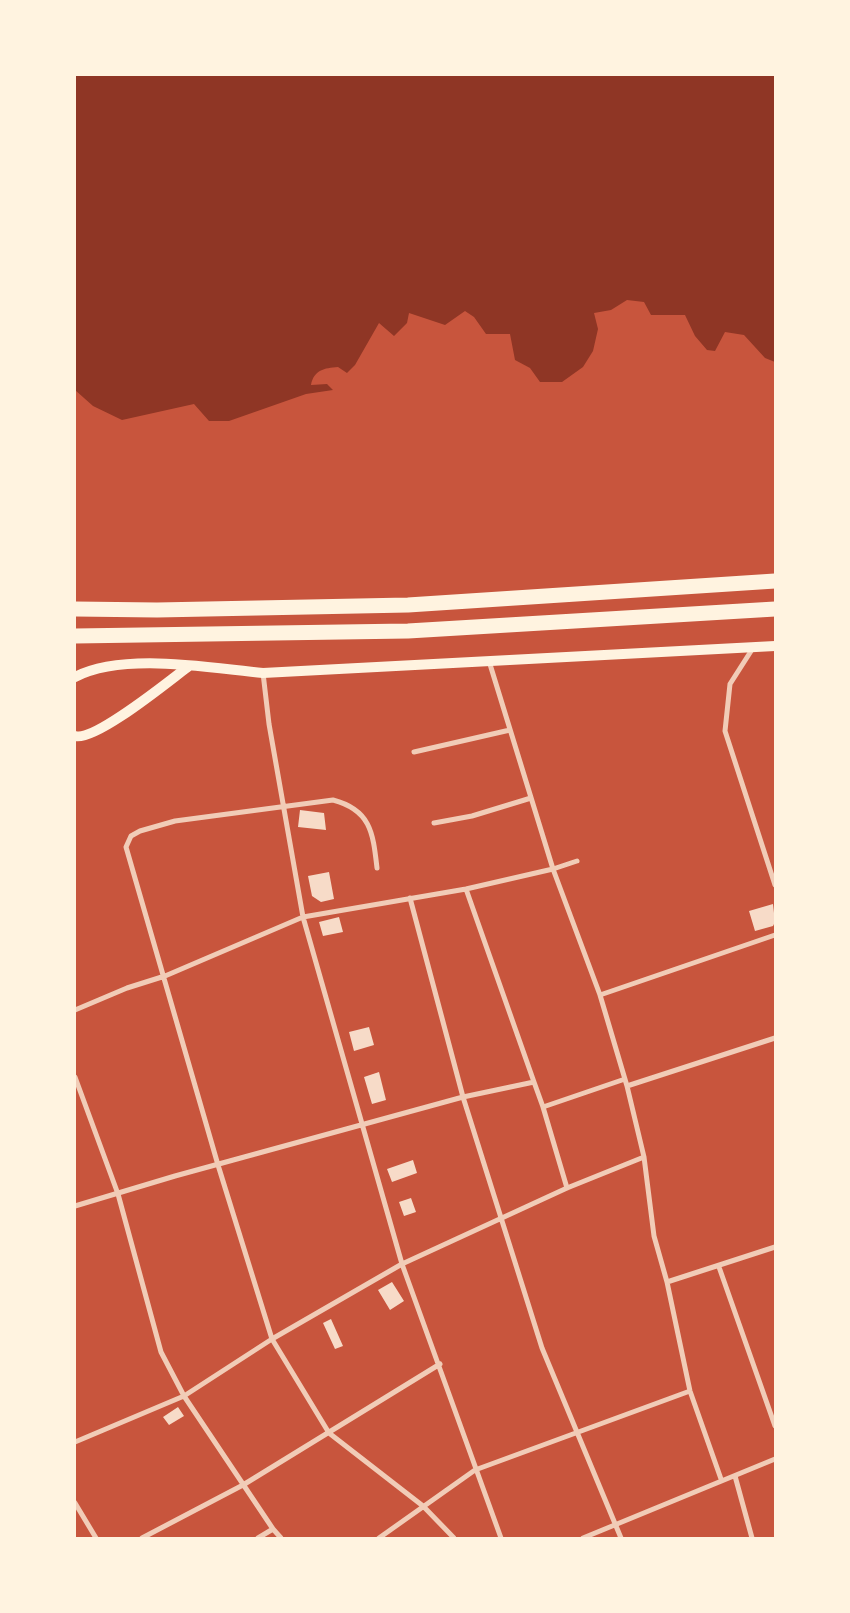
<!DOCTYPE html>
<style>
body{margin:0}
#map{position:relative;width:850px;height:1613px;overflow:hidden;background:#c8553d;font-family:"Work Sans",sans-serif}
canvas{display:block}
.frame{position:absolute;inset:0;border:76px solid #fff3e0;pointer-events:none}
</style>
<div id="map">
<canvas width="850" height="1613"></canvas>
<div class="frame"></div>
</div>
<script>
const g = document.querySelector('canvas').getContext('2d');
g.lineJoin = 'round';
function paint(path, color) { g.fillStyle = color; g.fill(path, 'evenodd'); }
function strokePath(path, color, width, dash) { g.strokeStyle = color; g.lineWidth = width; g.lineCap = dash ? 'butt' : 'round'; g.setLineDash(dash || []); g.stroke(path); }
const water = new Path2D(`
 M75,75h700v287l-10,-4 -21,-23 -19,-3 -10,19 -8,-1 -12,-14 -10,-21h-34l-7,-13 -17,-2 -16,10 -17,3 4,16 -5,22 -10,16 -21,15h-22l-10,-14 -15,-8 -5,-26h-24l-12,-17 -9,-6 -20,14 -36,-12 -2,10 -13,13 -15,-13 -24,42 -8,8 -9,-6c-14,1 -24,3 -27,18l16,-1 6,6 -27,4 -77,27h-20l-15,-17 -72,16 -29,-14 -18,-16z`);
const building = new Path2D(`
 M300,810l24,3 2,17 -28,-3z
 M329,872l5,27 -13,3 -9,-6 -4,-20z
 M773,904l2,18 -2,4 -18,5 -6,-20z
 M339,917l4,15 -20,4 -4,-14z
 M369,1027l5,18 -20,6 -5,-19z
 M379,1072l7,28 -14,4 -8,-27z
 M413,1160l4,13 -25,9 -5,-13z
 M411,1198l5,14 -12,4 -5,-14z
 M392,1282l12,19 -14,9 -12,-20z
 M331,1319l12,27 -8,3 -12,-26z
 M178,1407l6,9 -15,9 -6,-8z`);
const minor = new Path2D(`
 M753,648l-23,36 -5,47 50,154
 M489,661l64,208 47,126 27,91 17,71 10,79 13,46 23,109 31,88
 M263,673l6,51 34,193 99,347 99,274
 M414,752l96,-22
 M434,823l38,-7 59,-18
 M377,868c-4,-35 -6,-58 -44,-68l-158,21 -35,10 -9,5 -5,11 92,318 54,174 57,94 94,73 31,32
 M466,889l68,193
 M410,898l53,199 79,251 79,190
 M600,995l175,-60
 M75,1010l52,-22 38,-12 138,-59 163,-28 87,-20 24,-8
 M75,1077l43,117 43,158 23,44 89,133 8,9
 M627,1086l148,-48
 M543,1107l24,81
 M75,1206l100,-30 288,-79 71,-15 9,25 82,-28
 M719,1267l56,159
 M667,1282l108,-35
 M75,1442l109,-46 88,-57 130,-75 165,-76 77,-31
 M735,1476l17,62
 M75,1503l21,35
 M142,1538l101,-53 197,-121
 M258,1538l15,-9
 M379,1538l96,-68 215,-79
 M583,1538l192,-79`);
const secondary = new Path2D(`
 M75,677c49,-25 134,-9 188,-4l512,-27
 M75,736c20,6 95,-56 114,-70`);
const motorway = new Path2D(`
 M75,609l82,1 251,-5 367,-24
 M75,636l333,-5 367,-22`);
paint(water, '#8f3625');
paint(building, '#f7dbc8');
strokePath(minor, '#f1ccb7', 5);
strokePath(secondary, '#fff3e0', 10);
strokePath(motorway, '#fff3e0', 15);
</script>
